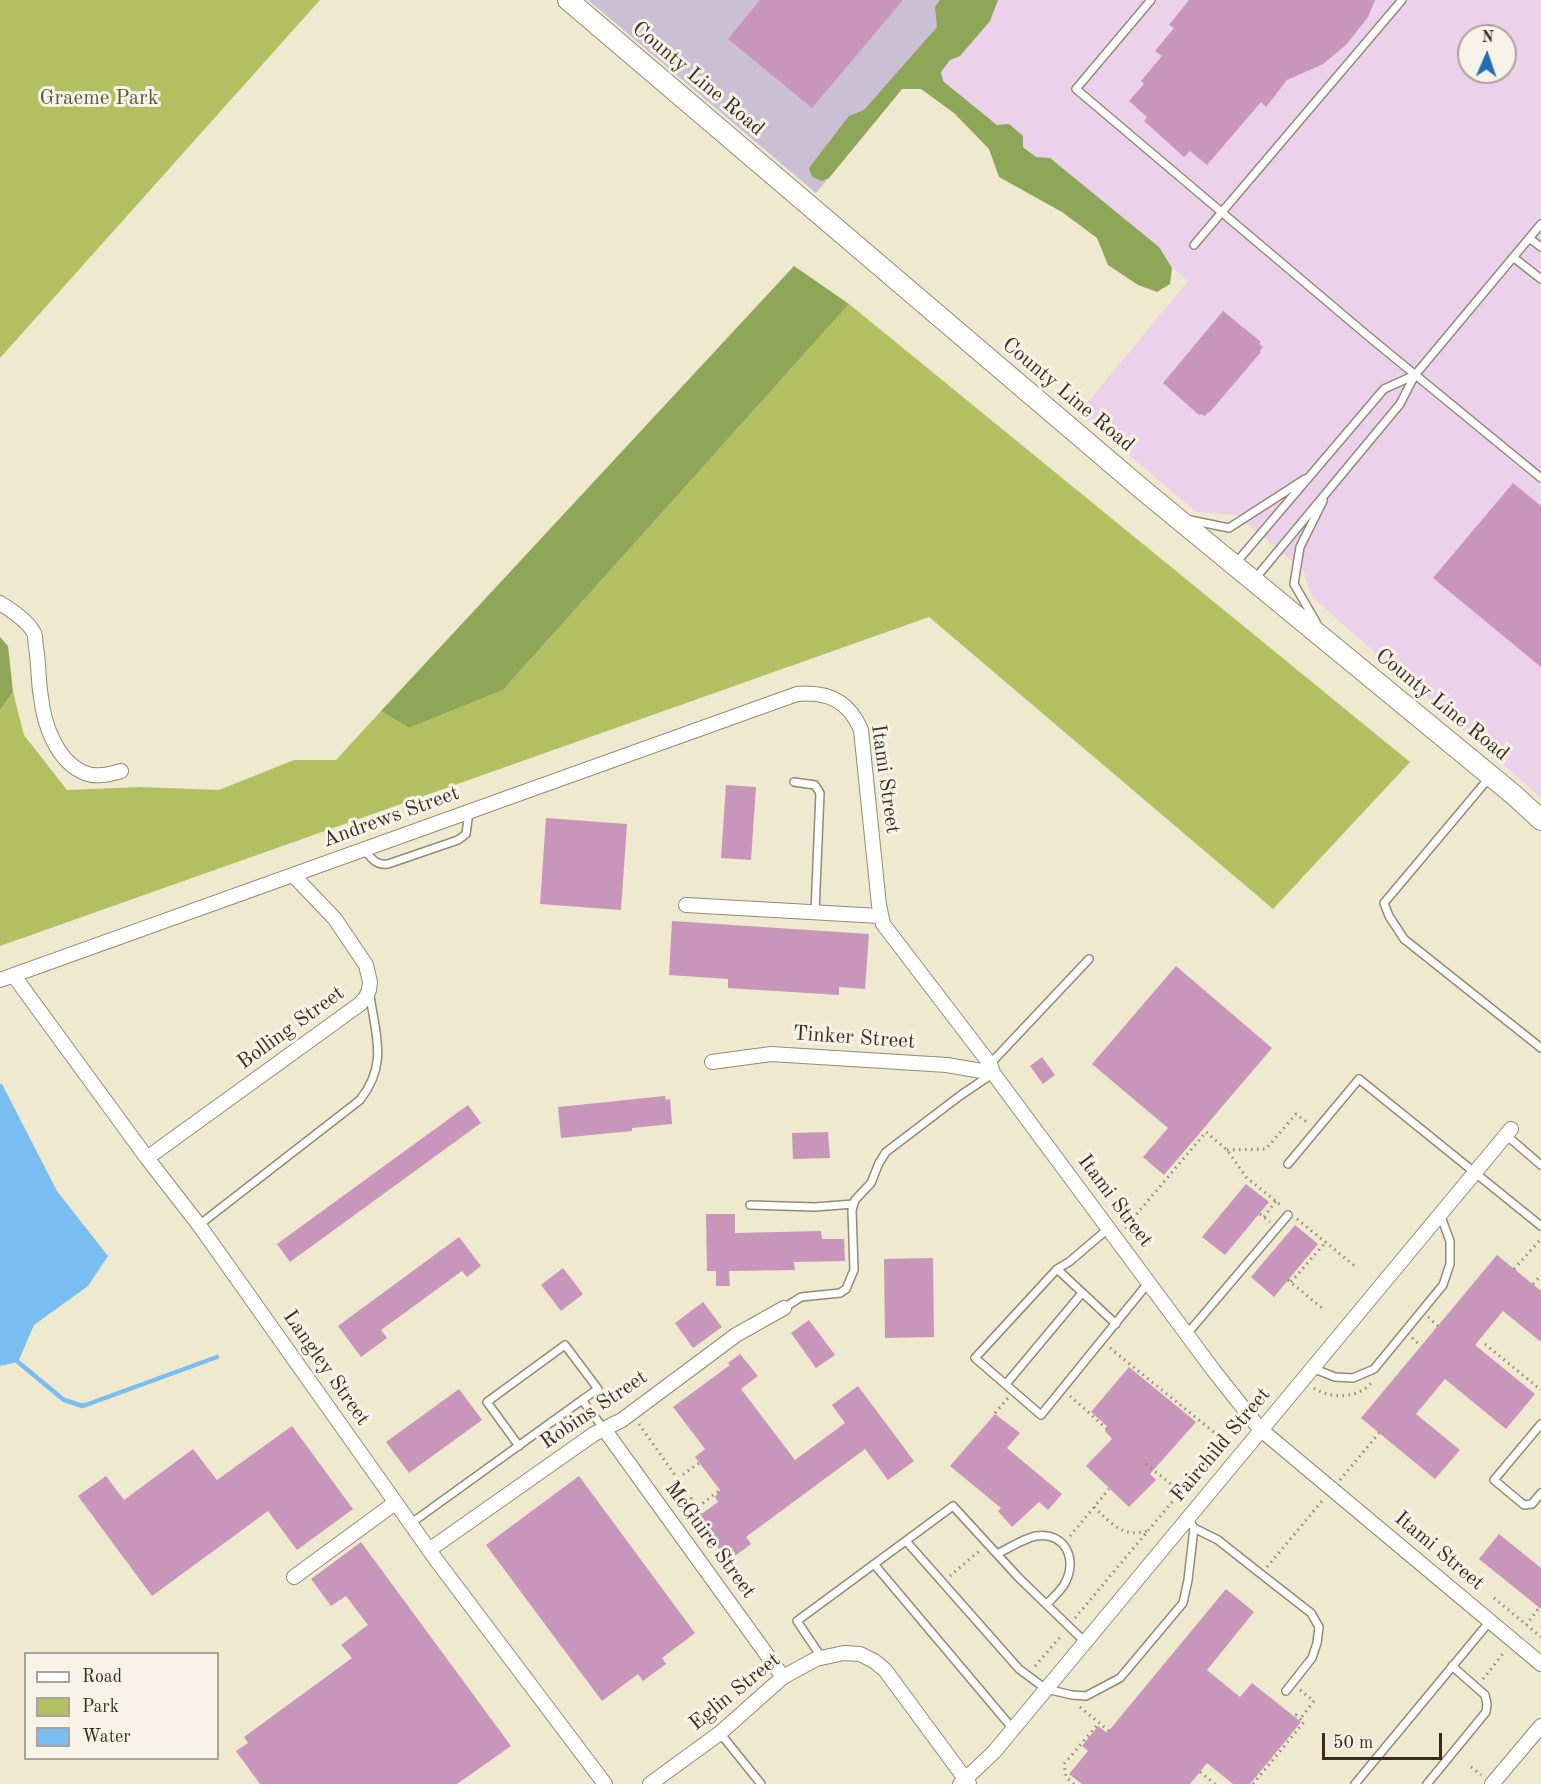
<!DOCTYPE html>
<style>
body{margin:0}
#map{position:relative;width:1541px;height:1784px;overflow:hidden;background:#efe9cf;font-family:"Old Standard TT",serif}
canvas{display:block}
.legend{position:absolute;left:24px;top:1652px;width:195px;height:108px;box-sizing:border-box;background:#f7f3e8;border:2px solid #aca397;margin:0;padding:8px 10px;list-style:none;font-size:18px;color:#3b2a1e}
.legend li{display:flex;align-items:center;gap:12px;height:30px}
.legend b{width:30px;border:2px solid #aca397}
.north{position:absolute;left:1457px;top:24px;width:60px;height:60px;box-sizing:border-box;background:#f7f3e8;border:2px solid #aca397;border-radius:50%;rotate:2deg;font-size:16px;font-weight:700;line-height:24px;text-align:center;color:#3b2a1e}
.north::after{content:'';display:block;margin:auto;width:21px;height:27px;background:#1f6fb2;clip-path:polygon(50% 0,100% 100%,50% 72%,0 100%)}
.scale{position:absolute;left:1322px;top:1733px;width:120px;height:27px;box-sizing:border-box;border:3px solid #3b2a1e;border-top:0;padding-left:8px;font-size:18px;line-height:21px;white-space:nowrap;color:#3b2a1e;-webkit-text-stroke:4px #f7f3e8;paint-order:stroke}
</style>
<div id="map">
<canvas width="1541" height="1784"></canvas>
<ul class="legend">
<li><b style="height:8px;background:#fff"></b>Road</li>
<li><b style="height:16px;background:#b2c062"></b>Park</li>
<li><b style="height:16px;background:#7abdf0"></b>Water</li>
</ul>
<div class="north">N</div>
<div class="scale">50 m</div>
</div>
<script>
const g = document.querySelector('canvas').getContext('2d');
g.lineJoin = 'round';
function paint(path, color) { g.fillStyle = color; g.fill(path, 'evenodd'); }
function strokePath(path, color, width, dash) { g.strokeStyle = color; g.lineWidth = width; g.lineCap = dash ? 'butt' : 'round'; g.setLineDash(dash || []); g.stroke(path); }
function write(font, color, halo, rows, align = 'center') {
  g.font = font + ' "Old Standard TT",serif'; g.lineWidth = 6; g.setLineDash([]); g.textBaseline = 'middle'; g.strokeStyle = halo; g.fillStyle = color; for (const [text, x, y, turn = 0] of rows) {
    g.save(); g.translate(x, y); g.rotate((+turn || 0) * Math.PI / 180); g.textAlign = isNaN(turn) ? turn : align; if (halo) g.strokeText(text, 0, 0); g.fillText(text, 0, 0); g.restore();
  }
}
const built = new Path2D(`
 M976,0h565v798l-229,-201 -9,-27 -67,-55 -40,-3 -117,-99 109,-132 -265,-217zM1469,36h36v36h-36z`);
const industrial = new Path2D(`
 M588,0h388l-160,193z`);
const green = new Path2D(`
 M0,0h320l-320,358z
 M849,304l561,458 -137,147 -344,-292 -929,329v-236l13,-18 11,43 43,55 73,-3 79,3 75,-30h42l45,-49 28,17 94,-38z`);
const forest = new Path2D(`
 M940,0h58l-8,21 -30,35 -10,4 -9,12 2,9 54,44 12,-1 14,12v11l13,10 14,1 109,89 13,21 -2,16 -13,8 -19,-7 -30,-20 -11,-27 -35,-26 -63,-35 -10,-28 -35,-36 -33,-24h-19l-73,89 -7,3 -10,-4 -3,-9 40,-52 15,-6 73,-83 -2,-20z
 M794,266l55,38 -346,386 -94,38 -28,-17z
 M0,637l8,9 5,46 -13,18z`);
const water = new Path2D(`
 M0,1084h2l55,107 51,65 -20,30 -54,39 -16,37 -18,4z`);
const stream = new Path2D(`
 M18,1362l46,38 19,6 134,-49`);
const building = new Path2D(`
 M760,0h143l-91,108 -84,-69z
 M1189,0h186l-7,17 -22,28 -23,19 -36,16 -21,27 -5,-5 -54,63 -17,-14 -6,6 -40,-36 3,-4 -18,-16 15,-17 -3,-3 21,-25 -7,-5 19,-23 -5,-3z
 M1223,311l38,31 -2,2 4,3 -3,4 1,1 -52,61 -1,-1 -3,4 -4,-2 -2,1 -36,-32z
 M1513,483l28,23v161l-108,-89z
 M726,785l30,2 -5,73 -30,-2z
 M546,818l81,6 -6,86 -81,-6z
 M672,921l197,13 -4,55 -26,-2v8l-111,-7v-9l-59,-4z
 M1176,966l96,82 -108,127 -21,-18 25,-29 -76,-64z
 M1042,1057l13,18 -12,9 -13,-18z
 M665,1096l1,4 4,-1 2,25 -40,4v3l-71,7 -3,-31z
 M468,1105l13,18 -191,139 -13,-18z
 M828,1132l2,26 -37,1 -1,-26z
 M1246,1184l23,18 -44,53 -23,-18z
 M706,1214h29v19l86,-2 1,8h22l1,22 -51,1 1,8 -66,1 1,15h-14v-15h-9z
 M1295,1225l23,19 -44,53 -23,-20z
 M459,1237l22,29 -14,11 -5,-6 -81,59 6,8 -26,19 -23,-31z
 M1497,1255l44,36v51l-38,-31 -28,34 60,49 -29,35 -61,-50 -29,35 44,36 -25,29 -74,-61z
 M933,1258l1,79 -49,1 -1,-79z
 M563,1268l20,26 -22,17 -20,-26z
 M703,1302l19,25 -29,21 -18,-25z
 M809,1320l26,35 -19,13 -25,-35z
 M740,1354l18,22 -17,13 54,71 50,-37 -13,-18 26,-19 56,75 -26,19 -23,-31 -119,88 5,7 -23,17 -32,-43 22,-16 -3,-5 5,-7 -25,-33 10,-8 -32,-42 57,-42 -2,-2z
 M1129,1367l67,55 -46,52 6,6 -27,27 -43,-41 26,-27 -7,-8 3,-4 -17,-15z
 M459,1389l23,31 -73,53 -23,-31z
 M995,1414l25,19 -13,15 55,46 -14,16 -9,-8 -27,25 -14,-16 3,-3 -51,-42z
 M292,1426l61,83 -56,41 -29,-39 -116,85 -74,-100 28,-20 18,24 69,-51 24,31z
 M579,1476l116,157 -33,25 4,6 -23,17 -5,-7 -36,27 -116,-156z
 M1499,1534l42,34v41l-62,-50z
 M361,1542l150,204 -54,38h-197l-24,-33 12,-8 -4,-6 108,-79 -11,-13 27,-20 -22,-29 -15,10 -20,-27z
 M1226,1589l28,23 -47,58 33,27 12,-14 49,39 -51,62h-17l-26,-21 -17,21h-108l-13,-10 19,-23 -6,-5 16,-20 9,7z`);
const path = new Path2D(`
 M1227,1150l39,-1 30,-35 12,9
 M1260,1214l10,8
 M1264,1217l12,-16
 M1297,1219l59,48
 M1125,1228l81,-96 21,18 19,27 37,30
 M1514,1269l27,-30
 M1288,1280l34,28
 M1291,1282l34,-39
 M1533,1284l8,-9
 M1428,1317l10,9
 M1412,1338l9,8
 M1485,1344l56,46
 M1110,1348l121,98
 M1314,1388c16,11 44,11 57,-5
 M1070,1396l37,33
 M995,1413l13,-15
 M639,1424l62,88 -13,9 2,2
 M1146,1464l41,33
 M678,1478l21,-15
 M1340,1480l39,-47
 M698,1507l22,-17
 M1094,1507c17,16 28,31 53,24
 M1070,1536l39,-47
 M1267,1567l55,-66
 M950,1576l29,-25
 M1494,1598l47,39
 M1075,1618l149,-178
 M1526,1625l13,-17
 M1035,1666l27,-31
 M1483,1679l22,-28
 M1300,1690l14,11 -14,18
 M1080,1707l29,24
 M1471,1767l10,8
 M1200,1772l15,12
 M1074,1784l-8,-7 -2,-13 35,-41
 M1253,1784l51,-62 -8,-7 -2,2`);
const service = new Path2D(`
 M1151,0l-75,89 292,247 173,142
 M1529,238l12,9
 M1194,245l208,-245
 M1513,257l28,22
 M1190,520l39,8 76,-49
 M1235,564l149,-175 31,-14
 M1254,580l146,-176 15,-29 126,-151
 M1316,622l-22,-38 6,-37 23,-46
 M1489,778l-105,125 5,13 15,23 137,109
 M794,782l21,3 5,8 -5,119
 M364,849c7,9 12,17 24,15l70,-24 8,-6 3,-23
 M990,1064l99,-105
 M1506,1135l35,30
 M1288,1164l71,-85 182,147
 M750,1205l65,2 38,-3
 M199,1225l161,-125c28,-36 16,-63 10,-104
 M1109,1228l-40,34 -12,7 -82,89 66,57 108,-133
 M1057,1269l59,55
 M784,1308l17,-11 39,-4 6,-4 8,-19 -2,-60 3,-10 16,-17 8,-20 7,-11 75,-57 31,-21
 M1187,1334l101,-119
 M1312,1368l23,9 18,1 21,-9 69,-84 7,-21v-23l-10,-27
 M1006,1384l76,-91
 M582,1400l22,29
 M1541,1424l-47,56 30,25 8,-1 9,-11
 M410,1524l172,-124 16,-11 -33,-44 -78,57 32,44
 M1194,1528l24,12 43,34 50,39 8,14 -2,16 -5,15 -26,33
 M906,1541l113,128 27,20 26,6 14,1 34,-18 63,-75 5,-23 6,-52 -7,-11
 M997,1554c10,-5 28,-16 39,-18 29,-4 42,23 29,47 -4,8 -13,15 -18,21
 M874,1564l139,165
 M822,1658l-25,-37 156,-115 65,71 67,65
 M720,1733l41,51
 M1355,1784l135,-163
 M1427,1784l59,-72 1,-8 -2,-9 -33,-29`);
const minor = new Path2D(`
 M0,603c11,7 28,18 34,30 2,4 1,10 2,14 3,17 2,34 5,50 3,28 16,65 44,76 11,5 25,1 36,-2
 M686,905l194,11
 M14,976l133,182 52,67 238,336 168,223
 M0,980l797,-286c31,-3 52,7 64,36l18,175 4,19 107,140 3,9 221,298 46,58 281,235
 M712,1062l59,-8 176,11 46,8
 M147,1158l213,-154 6,-7 3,-7 1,-8 -4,-17 -31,-46 -42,-44
 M604,1429l179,248
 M429,1550l165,-116 28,-14 114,-85 48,-27
 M294,1577l101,-74
 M650,1784l70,-51 63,-56 33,-18 28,-6 16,1 14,7 11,9 84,114
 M960,1784l34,-32 517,-623
 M1492,1784l49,-58`);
const primary = new Path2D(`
 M568,0l575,490 371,305 27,25`);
const streetNames = [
 ["County Line Road",698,79,40],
 ["County Line Road",1068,395,40],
 ["County Line Road",1442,705,39],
 ["Itami Street",885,779,82],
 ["Andrews Street",391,817,-20],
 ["Bolling Street",291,1028,-36],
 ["Tinker Street",854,1038,4],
 ["Itami Street",1115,1201,53],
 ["Langley Street",326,1368,55],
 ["Robins Street",594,1410,-34],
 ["Fairchild Street",1221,1445,-50],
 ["McGuire Street",710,1540,54],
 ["Itami Street",1439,1551,40],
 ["Eglin Street",735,1692,-39]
];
const parkNames = [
 ["Graeme Park",99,98]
];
paint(built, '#ecd1ea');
paint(industrial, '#cbbfd5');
paint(green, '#b2c062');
paint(forest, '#8da658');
paint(water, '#7abdf0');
strokePath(stream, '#7abdf0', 4.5);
paint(building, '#c896ba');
strokePath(service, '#958a76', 10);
strokePath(minor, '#958a76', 16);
strokePath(primary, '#958a76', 22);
strokePath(path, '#958a76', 3, [1.5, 4.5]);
strokePath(service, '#fff', 7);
strokePath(minor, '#fff', 14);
strokePath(primary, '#fff', 20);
write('21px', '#3b2a1e', '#f7f3e8', streetNames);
write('21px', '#5f5732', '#f7f3e8', parkNames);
</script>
